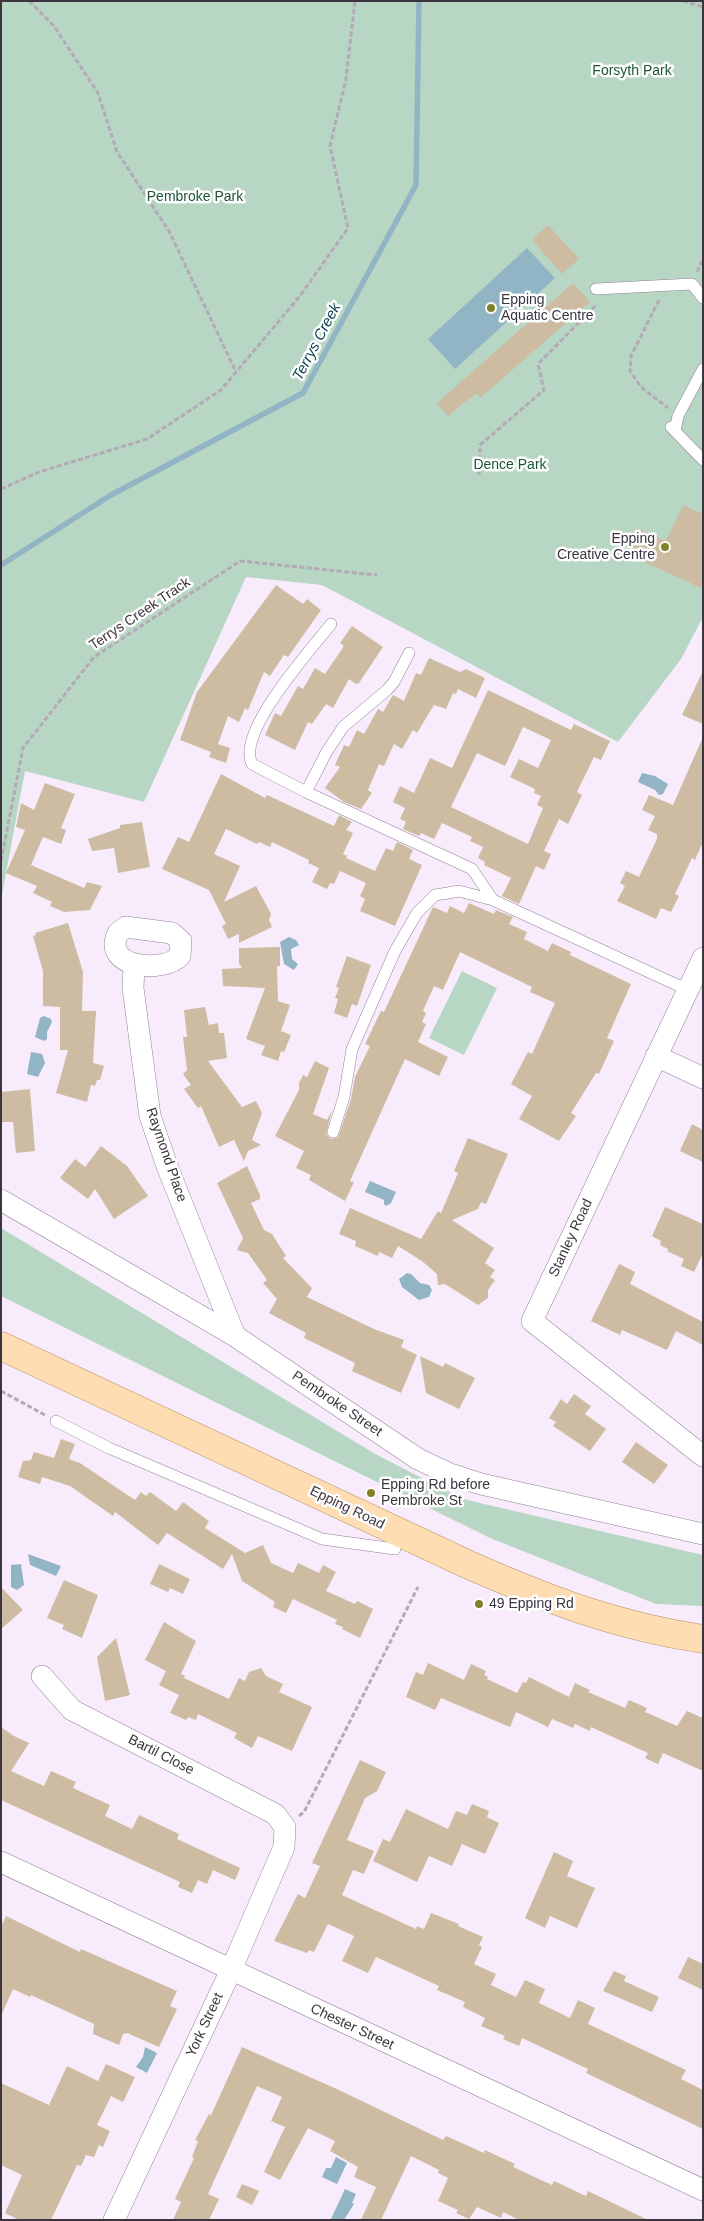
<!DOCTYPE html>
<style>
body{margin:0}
#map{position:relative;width:704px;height:2221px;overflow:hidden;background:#f8ecfc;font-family:Helvetica,sans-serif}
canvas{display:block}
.frame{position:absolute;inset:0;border:2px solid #3c353f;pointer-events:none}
</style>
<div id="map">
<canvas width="704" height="2221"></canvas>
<div class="frame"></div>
</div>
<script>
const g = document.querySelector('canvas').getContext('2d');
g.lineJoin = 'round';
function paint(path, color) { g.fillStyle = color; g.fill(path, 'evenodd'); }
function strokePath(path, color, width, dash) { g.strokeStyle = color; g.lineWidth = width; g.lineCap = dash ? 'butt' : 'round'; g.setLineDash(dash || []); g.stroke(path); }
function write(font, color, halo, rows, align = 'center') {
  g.font = font + ' Helvetica,sans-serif'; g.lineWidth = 5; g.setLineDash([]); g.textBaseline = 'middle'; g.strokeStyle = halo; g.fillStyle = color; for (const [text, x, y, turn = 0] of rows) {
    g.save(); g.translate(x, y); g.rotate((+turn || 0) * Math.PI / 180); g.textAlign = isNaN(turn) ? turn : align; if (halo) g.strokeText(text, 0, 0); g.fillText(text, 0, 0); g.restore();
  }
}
const green = new Path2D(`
 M1,1h702v616l-22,42 -63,83 -296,-157 -76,-8 -102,225 -119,-31 -24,129z
 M462,971l35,17 -33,67 -35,-17z
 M1,1228l376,227 86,44 240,56v51l-47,-2 -166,-66 -489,-242z`);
const water = new Path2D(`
 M527,248l28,30 -100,91 -27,-30z
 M642,773l13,3 13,8 -5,10 -4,1 -4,-5 -17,-8z
 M289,937l7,3 3,5 -8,4 1,10 6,5 -4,6 -10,-6 -4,-22z
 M44,1016l7,3 1,3 -5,10v7l-3,2 -9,-4 5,-19z
 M31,1052l11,2 3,9 -7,14 -11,-3z
 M370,1181l26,11 -5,11 -5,3 -2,-2v-4l-19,-8z
 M407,1273l4,1 9,9 9,2 3,5 -3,7 -10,3 -17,-13 -3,-8z
 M28,1554l33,12 -5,10 -26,-11z
 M21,1564l3,21 -7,5 -6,-3v-22z
 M145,2047l12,6 -10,20 -11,-6 7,-10z
 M336,2157l11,6 -10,21 -15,-7 4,-9h5z
 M345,2189l11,5 -4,9 2,1 -10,16 -13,-1z`);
const stream = new Path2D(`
 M1,565l110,-70 192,-102 113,-208 3,-184`);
const building = new Path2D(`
 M548,225l31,34 -17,15 -30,-34z
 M573,283l17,19 -110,96 -4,-5 -28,23 -11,-13z
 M683,505l20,9v75l-78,-36 12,-25 29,13z
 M276,585l27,19 4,-5 14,11 -33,47 -4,-2 -14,21 -6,-4 -16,38 -3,-2 -6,14 -11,-6 -10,28 12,4 -4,15 -17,-6 2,-5 -31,-12 17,-48z
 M352,626l31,21 -24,36 -3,1 -7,-5 -16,29 -7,-4 -14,20 -4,-2 -13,28 -30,-15 10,-22 6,3 17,-30 5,3 12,-21 10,6 19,-28 -4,-3z
 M429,658l31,14 6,-3 19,9 -9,20 -18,-9 -2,5 -3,-1 -7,16 -12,-4 -17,28 -4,-3 -11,19 -8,-5 -10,22 -5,-2 -11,26 4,3 -11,16 -17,-7 -19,-14 15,-21 -5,-2 9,-20 5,2 8,-17 7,4 14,-25 5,3 10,-17 11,6 12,-28 5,2z
 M703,671v53l-21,-9z
 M488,690l83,40 3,-6 36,17 -9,19 -7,-3 -17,35 5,3 -14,29 -9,-5 -15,32 7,3 -7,16 -8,-4 -17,38 -17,-8 9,-18 -27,-13 1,-3 -7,-4 5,-11 -13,-6 2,-4 -30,-14 -8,16 -13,-6 -2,3 -16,-7 3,-7 -6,-3 5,-11 -12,-6 7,-16 14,7 16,-35 22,10zM523,727l28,13 -13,28 -19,-9 -9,18 25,12 -1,4 7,3 -4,9 6,3 -15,36 -77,-37 26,-54 28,13z
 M703,737v105l-8,18 -3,-2 -17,36 4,2 -8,16 -10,-4 -5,11 -39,-18 8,-15 -5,-3 6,-12 13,6 18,-38v-5l-9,-4 7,-14 -13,-6 7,-15 24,10z
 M221,774l44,24 2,-3 67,31 5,-11 13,7 -6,8 7,3 -10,21 4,2 -1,2 29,13 11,-23 7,3 4,-9 16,8 -4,9 13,6 -27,61 -35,-15 5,-12 -5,-3 6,-13 -26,-12 -6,13 -4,-1 -3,6 -15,-7 7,-14 -11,-5 1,-3 -37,-18 -2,5 -11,-5 -2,2 -31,-15 -12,25 26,12 -16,36 32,-16 15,28 -2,6 3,7 -33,16v-9l-11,5 -6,-13 4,-2 -17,-34 -47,-21 16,-32 11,5z
 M45,783l30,11 -14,34 5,2 -5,14 -18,-7 -12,28 53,23 3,-6 15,4 -12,24 -26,2 -14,-6 2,-4 -19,-9 4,-7 -31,-13 19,-43 -9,-3 5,-24 13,7z
 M142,822l8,45 -32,6 -4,-25 -22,3 -4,-12 32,-11v-3z
 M469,903l25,11 2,-4 17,7 -4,7 18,8 -3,7 24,12 4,-8 19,9 -1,3 61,29 -24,54 7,3 -15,33 -3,-1 -25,40 5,3 -17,25 -40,-22 13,-23 -21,-12 17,-32 4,2 23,-51 -25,-11 2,-5 -72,-35 -17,38 -9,-4 -11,25 3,2 -4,9 4,2 -8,18 30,15 -9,19 -34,-17 -55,122 4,1 -9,19 -36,-21 2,-5 -15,-7 8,-17 -29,-15 24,-46v-7l4,-8 4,2 8,-16 14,7 -16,46 14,6 5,-10 -6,24 5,5 7,-2 13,-38 4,-22 15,-31 -5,-2 16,-33 3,1 49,-105 14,6 3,-7 14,7z
 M68,923l15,49 -1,39h14l-3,52 11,3 -4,14h-3l-2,6 -4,-1 -4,17 -31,-9 12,-43h-8v-43l-17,-1v-35l-10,-35 3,-1 -1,-2z
 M280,947v19h-3l1,35 12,4 -9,26 10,4 -7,17 -3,-1 -3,10 -17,-6 4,-9 -19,-7 19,-51 -42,-2 -1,-17 20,-1 -3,-5v-15z
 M347,956l24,9 -14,41 -5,-2 -5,14 -13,-5 4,-14 -3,-1 4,-10 -3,-1z
 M205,1007l4,18 9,-2 1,10h5l3,25 -19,3 34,46 14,-6 6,12 -10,27 9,5 -13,6 -4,10 -10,-21 -15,7 -18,-41 -3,2 -14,-19 7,-4 -8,-11 4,-4 -4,-33h4l-3,-27z
 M30,1089l5,62 -19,2 -3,-31h-12v-30z
 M692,1124l11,6v32l-23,-11z
 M468,1138l40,16 -22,50 -5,-2 -3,7 -26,11 42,28 -9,15 10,7 -5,7 5,3 -7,10v8l-10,7 -33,-21 -7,1 -1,-11 -15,-13 -24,-15 -6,12 -13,-6 -1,4 -23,-10 1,-5 -17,-7 11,-26 71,31 17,-28 3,2 17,-40 -4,-2z
 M101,1146l26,20 21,30 -34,23 -19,-30 -7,10 -28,-21 15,-19 10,8z
 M247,1166l13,29v4l-9,4 13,27 8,4 14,22 -3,2 29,30 -5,9 67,32 30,11 -3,7 16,8 -16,38 -49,-22 3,-8 -51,-25 2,-5 -37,-20 8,-14 -14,-16 4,-3 -19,-27 -11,-3 6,-12 -26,-55z
 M665,1207l38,17v29l-9,19 -13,-6 3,-7 -17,-8 1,-2 -8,-4 1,-4 -9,-5z
 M619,1264l16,8 -5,12 73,38v23l-27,-14 -9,19 -45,-20 -2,5 -29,-14z
 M420,1356l23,11 2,-4 30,15 -16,31 -33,-16z
 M574,1394l17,12 -6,8 21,15 -16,22 -37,-25 3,-4 -7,-4 12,-19 6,5z
 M61,1439l14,5 -6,15 11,4 55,37 6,-8 5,4 4,-4 26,19 7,-9 26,19 -4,7 40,25 18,-8 8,18 22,10 5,-10 21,10 4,-8 13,7 -10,19 29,13 2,-3 16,8 -13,29 -18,-9 1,-2 -8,-3 2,-4 -44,-21 -7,14 -13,-6 2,-5 -33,-21 -10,-27 -9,15 -56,-36 -9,12 -43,-33 -2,4 -43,-30 -28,-9 -2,7 -22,-7 5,-16 8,-1 3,-8 20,6z
 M636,1442l32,23 -14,19 -32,-22z
 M159,1564l31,15 -7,15 -13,-6 -2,4 -18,-8z
 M64,1580l34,15 -16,43 -20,-9 2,-4 -17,-7z
 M1,1587l22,23 -22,19z
 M164,1622l32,19 -15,33 4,2 -1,2 45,21 10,-21 6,3 4,-9 12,-4 5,8 17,8 -4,8 33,15 -20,44 -34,-15 -6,12 -18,-10 3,-5 -39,-19 -2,6 -8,-3 -2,3 -16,-7 9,-18 -20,-10 7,-14 -21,-11z
 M116,1638l14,57 -25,6 -8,-44z
 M428,1663l36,17 7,-16 15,7 -2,4 4,2 -1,2 30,14 6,-11 3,1 3,-6 40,20 6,-14 15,7 -2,2 37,16 4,-8 18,8 -2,4 32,14 10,-15 16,7v53l-40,-18 -5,11 -13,-6 3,-5 -57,-26 -1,4 -15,-7 -2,4 -21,-9 -4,8 -32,-15 -6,15 -69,-29 -6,12 -29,-13 10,-25 7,3z
 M1,1727l13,9 15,7 -18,28 33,15 7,-15 25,11 -3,6 37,17 -5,11 27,13 7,-14 40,19 -2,5 63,29 -5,12 -22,-10 -6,14 -9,-4 -6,13 -14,-6 2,-5 -179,-82z
 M360,1760l26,12 -9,19 -12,7 -18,42 27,11 -10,23 -11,-4 -11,25 74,34 1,-3 7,3 7,-16 28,11 -1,2 25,11 -4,8 3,2 -8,17 22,10 -5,11 25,12 9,-17 20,9 -6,14 31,15 8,-18 17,8 -7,16 98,46 -5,9 22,11v39l-117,-56 2,-4 -66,-31 -3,8 -16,-7 2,-3 -24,-10 4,-8 -22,-11 2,-5 -28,-12 2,-4 -63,-29 -8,16 -26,-12 12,-25 -26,-12 -14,28 -5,-2 -2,3 -33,-12 24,-47 7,4 15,-32 -8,-3z
 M472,1804l17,7 -2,6 12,6 -14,31 -23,-10 -10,22 -23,-10 -12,26 -44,-21 10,-22 7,3 16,-33 42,20 8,-18 11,4z
 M554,1852l19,9 -6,15 28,12 -18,40 -27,-12 -5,12 -20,-10z
 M6,1916l74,36 1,-3 96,42 -7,15 7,3 -18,38 -32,-14 -4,1 -4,11 -26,-11 1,-10 -63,-29 -1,2 -17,-8 -12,27v-89z
 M688,1957l15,7v26l-25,-12z
 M614,1971l12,5 -2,5 35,16 -7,15 -49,-21z
 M242,2047l97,43 104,50 3,-4 38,17 1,-3 30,14 -2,3 39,18 2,-4 32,15 2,-5 60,29h-129l-16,-8 -2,6 -24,-11 -8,12 -13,-6 2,-3 -20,-9 10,-23 -10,-5 1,-3 -28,-14 -30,64h-20l15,-33 -22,-10 4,-10 -28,-16 5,-10 -27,-13 -28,52 -16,-8 21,-45 -14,-6 11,-24 -25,-11 -49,108 11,5 -10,21h-36l8,-18 -6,-3 19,-41 -2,-1 6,-16 -3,-1 14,-26 2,1z
 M106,2064l29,13 -12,25 -12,-6 -14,29 13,6 -7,16 -4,-2 -5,12 -8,-2 -5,11 -4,-1 -26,55h-32l-14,-7 17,-38 -21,-10v-82l48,22 18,-39 31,15z
 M242,2184l17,7 -7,14 -16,-8z`);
const path = new Path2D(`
 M29,1l25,25 44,67 19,59 52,79 67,141
 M683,1l20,6
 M697,272l6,-13
 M659,300l-28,56 -1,15 11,16 27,21
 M479,475l1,-30 64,-55 -6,-26 59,-60
 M1,489l38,-17 108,-33 74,-49 79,-94 48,-68 -18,-82 16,-67 9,-78
 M1,861l22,-113 71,-91 146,-96 137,14
 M1,1391l44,24
 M299,1816l5,-4 114,-225`);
const lane = new Path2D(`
 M596,289l96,-5 11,14
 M671,427l32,33
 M675,431l3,-15 25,-47
 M331,624c-21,27 -95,108 -79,140l54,28 166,77 21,31
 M306,792l20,-39 17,-26 44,-37 7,-8 15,-29
 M333,1132l11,-35 8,-48 43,-98 22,-38 18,-18 13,-2 11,-2 34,9 195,90
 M56,1421l53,27 213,91 73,10`);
const street = new Path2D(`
 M126,927l46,6 9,8 -1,15c-16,17 -79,13 -62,-23z
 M703,958l-171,363 171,135
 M134,966l-1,22 17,128 17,50 68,170
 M656,1056l47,22
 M1,1200l234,136 183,123 32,15 31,10 222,50
 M42,1676l30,34 203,104 10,13 -1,20 -53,123 -117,250
 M1,1862l702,328`);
const primary = new Path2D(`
 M1,1346l468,219c80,35 147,61 234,74`);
const markers = [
 [491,308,5,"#81812a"],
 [665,547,5,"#81812a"],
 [371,1493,5,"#81812a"],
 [479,1604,5,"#81812a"]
];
const parkNames = [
 ["Forsyth Park",632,71],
 ["Pembroke Park",195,197],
 ["Dence Park",510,465]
];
const poiNames = [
 ["Epping",501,300],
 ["Aquatic Centre",501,316],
 ["Epping",655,539,"right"],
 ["Creative Centre",655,555,"right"],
 ["Epping Rd before",381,1485],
 ["Pembroke St",381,1501],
 ["49 Epping Rd",489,1604]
];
const streetNames = [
 ["Terrys Creek Track",140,614,-34],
 ["Raymond Place",166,1155,71],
 ["Stanley Road",571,1238,-65],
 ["Pembroke Street",337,1404,34],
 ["Epping Road",347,1508,26],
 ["Bartil Close",161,1755,27],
 ["York Street",205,2025,-65],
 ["Chester Street",352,2027,25]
];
const waterNames = [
 ["Terrys Creek",317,342,-62]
];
paint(green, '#b8d6c4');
paint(water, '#91b5c4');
strokePath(stream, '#91b5c4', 5.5);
paint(building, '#cdbca1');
strokePath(lane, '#928098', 12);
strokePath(street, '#928098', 22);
strokePath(primary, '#b89367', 29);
strokePath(path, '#b3a9b7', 3, [5, 2.5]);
strokePath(lane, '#fff', 11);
strokePath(street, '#fff', 21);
strokePath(primary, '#fdddb1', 28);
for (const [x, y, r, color] of markers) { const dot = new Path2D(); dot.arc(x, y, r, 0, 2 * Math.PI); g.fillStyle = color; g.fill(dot); strokePath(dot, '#fefefe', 2); }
write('14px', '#1d5539', '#fefefe', parkNames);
write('14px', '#3c353f', '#fefefe', poiNames, 'left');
write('14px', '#3c353f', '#fefefe', streetNames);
write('italic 15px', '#0f4253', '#fefefe', waterNames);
</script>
